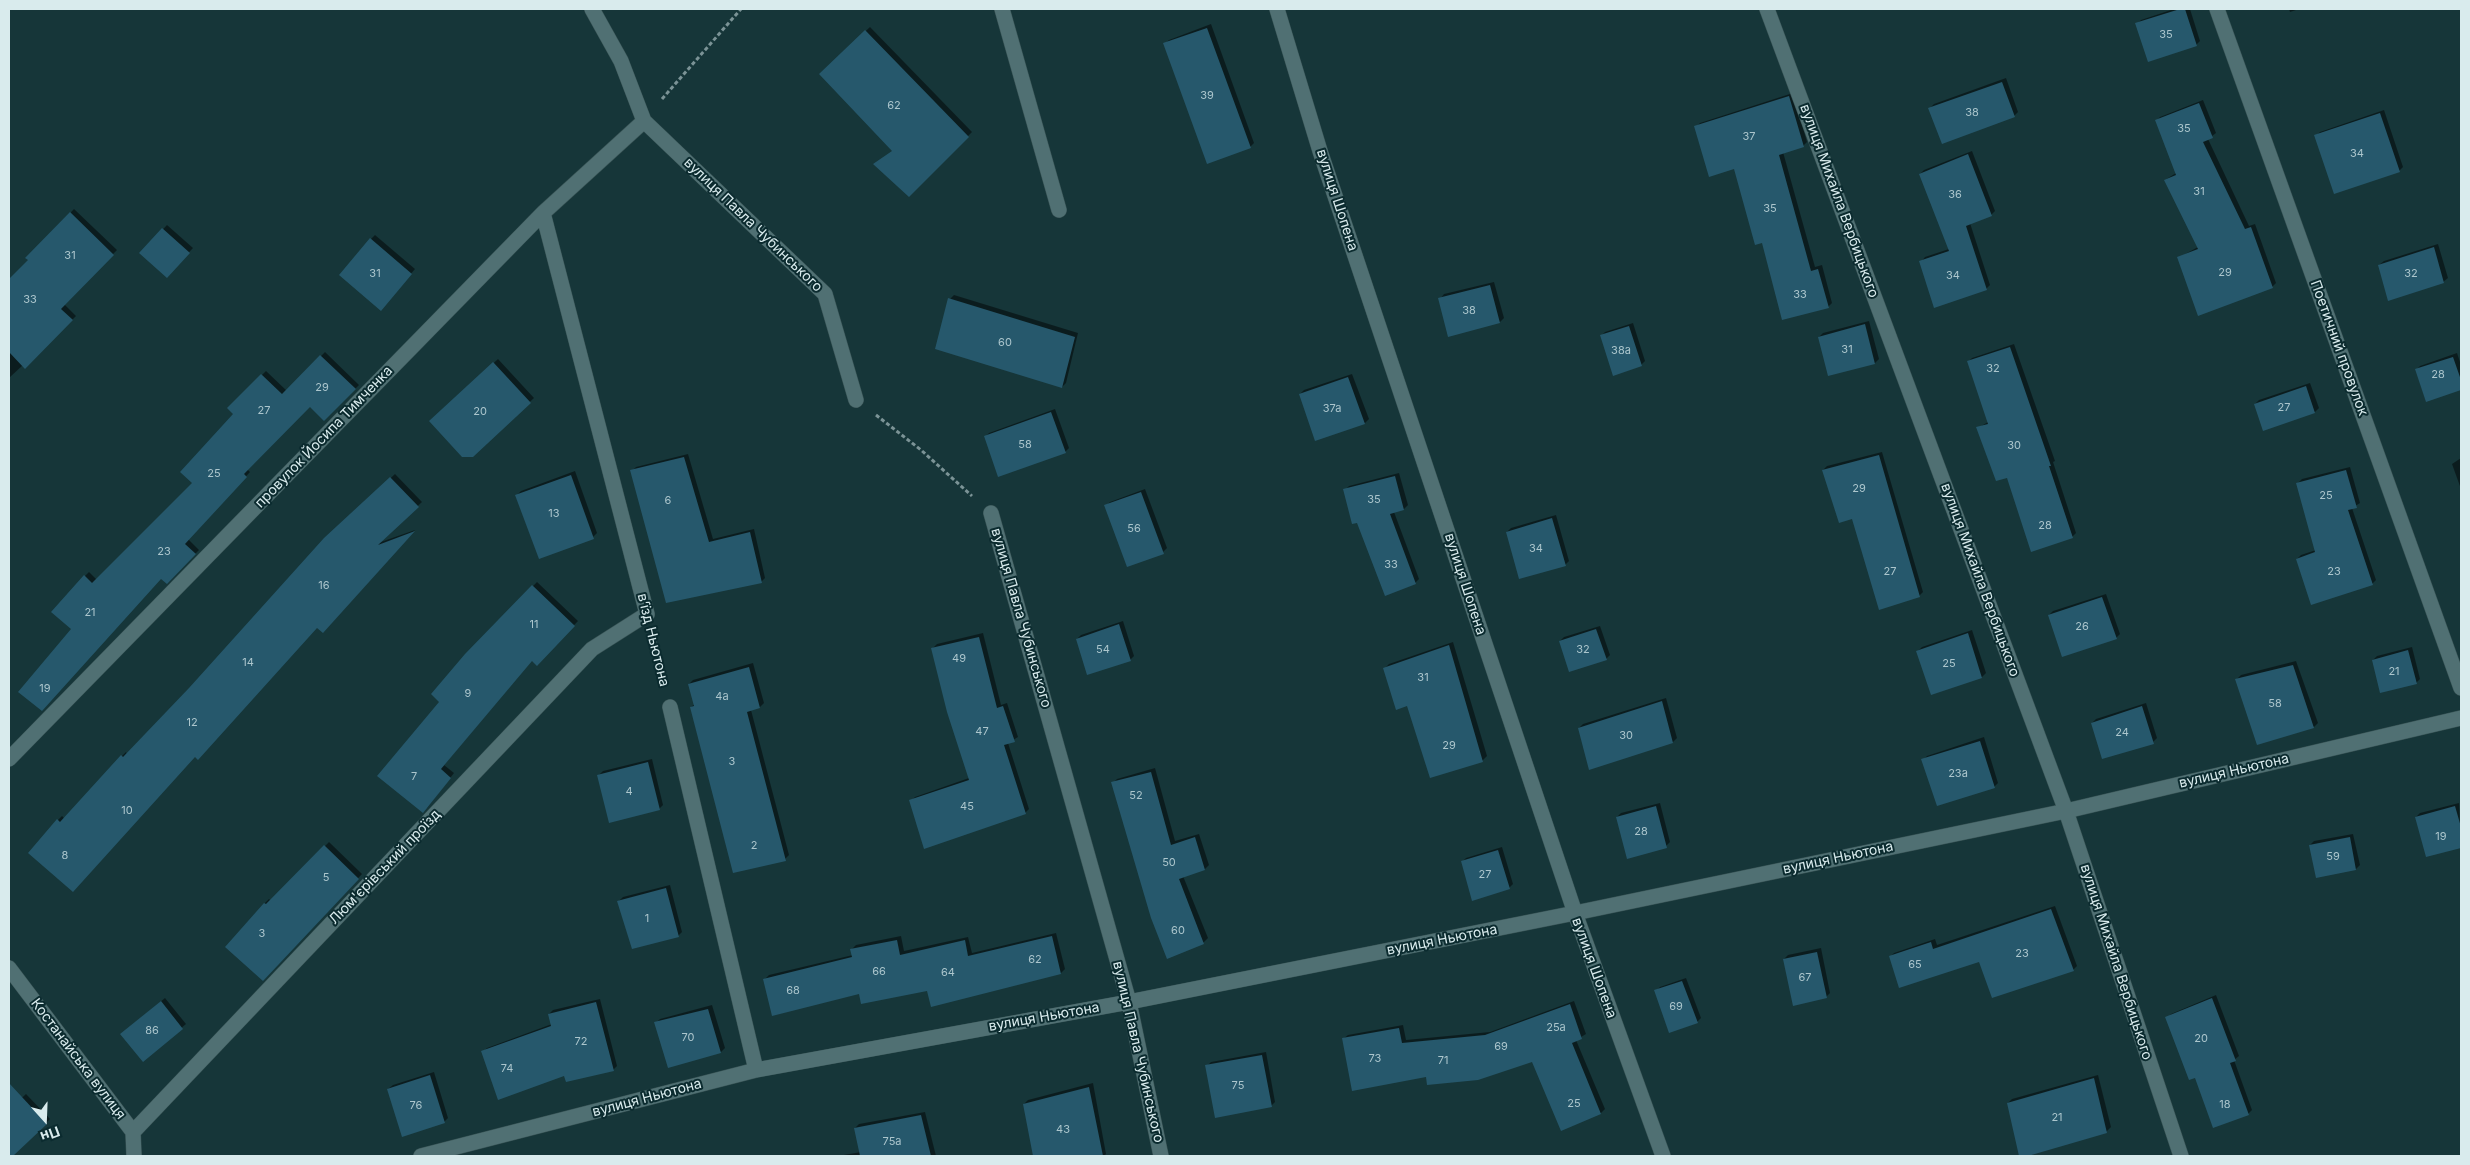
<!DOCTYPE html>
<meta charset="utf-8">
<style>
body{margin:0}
#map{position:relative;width:2470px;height:1165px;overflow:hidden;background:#163639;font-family:Inter,sans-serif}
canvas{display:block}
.frame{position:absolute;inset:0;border:10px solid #d9ebed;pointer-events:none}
.north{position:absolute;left:20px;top:1095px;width:50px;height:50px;-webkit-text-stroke:4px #0b2b2f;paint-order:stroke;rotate:160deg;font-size:14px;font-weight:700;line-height:20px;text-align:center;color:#d9ebed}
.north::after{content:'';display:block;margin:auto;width:18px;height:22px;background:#d9ebed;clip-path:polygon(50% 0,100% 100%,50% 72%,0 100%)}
</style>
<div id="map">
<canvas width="2470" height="1165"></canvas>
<div class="frame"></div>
<div class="north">Пн</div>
</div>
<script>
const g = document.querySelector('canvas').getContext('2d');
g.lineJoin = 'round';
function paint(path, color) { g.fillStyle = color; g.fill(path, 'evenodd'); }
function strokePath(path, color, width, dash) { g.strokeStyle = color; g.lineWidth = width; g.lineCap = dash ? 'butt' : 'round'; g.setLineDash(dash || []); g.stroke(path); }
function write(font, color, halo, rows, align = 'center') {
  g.font = font + ' Inter,sans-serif'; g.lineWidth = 4; g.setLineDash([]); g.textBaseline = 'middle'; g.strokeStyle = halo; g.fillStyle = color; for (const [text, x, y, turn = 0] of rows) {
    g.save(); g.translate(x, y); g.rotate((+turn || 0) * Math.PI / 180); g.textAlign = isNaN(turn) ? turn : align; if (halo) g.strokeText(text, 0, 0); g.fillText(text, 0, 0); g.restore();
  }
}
const shadow = new Path2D(`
 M2174,9h16l10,32 -4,4 -59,-21 4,-4z
 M2289,9h10l-9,3z
 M1211,24l43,119 -4,4 -85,-103 4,-4z
 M870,27l102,105 -63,64 -16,-46 -73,-76z
 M2006,78l12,34 -4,4 -84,-8 4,-4z
 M1793,93l14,49 -4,4 -20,6 32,115 7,-2 10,38 -4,4 -94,-140 -38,-40 4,-4z
 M2203,100l13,33 -8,6 41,87 6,-2 21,59 -4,4 -94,-29 20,-11 -33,-67 11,-7 -20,-52 4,-4z
 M2384,110l19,57 -4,4 -83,-35 4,-4z
 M1972,151l23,60 -4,4 -21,8 20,62 -4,4 -65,-27 4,-5 24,-8 -29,-75 4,-4z
 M74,209l43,41 -53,54 12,12 -51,51 -2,-2 -14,13v-97l20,-21 -2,-2z
 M167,225l26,23 -26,28 -26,-23z
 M375,235l40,34 -31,36 -13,-66z
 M2438,244l10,34 -5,4 -64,-17 5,-4z
 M1494,282l10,36 -4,4 -60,-23 4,-5z
 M954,295l124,38 -12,50 -4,4 -112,-88z
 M1869,321l10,38 -4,4 -46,11 -10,-37 4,-4z
 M1633,323l12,38 -4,4 -40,-29 4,-4z
 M2014,344l41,117 -2,1 23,71 -4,4 -64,-61 -30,-48 10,-6 -20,-60 4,-4z
 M325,352l34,33 -35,35 -14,-15 -63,64 3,3 -62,67 11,11 -32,32 -5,-5 -90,52 13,-53 4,-4 8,8 97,-97 41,-69 -6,-6 37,-37 21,20z
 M2457,353l4,12v24l-35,12 -10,-31 4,-4z
 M498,359l36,39 -61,57 -42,-34z
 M1352,374l17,45 -4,4 -65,-29 4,-4z
 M2310,383l9,25 -4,4 -60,-8 4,-4z
 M1055,409l14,39 -4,4 -80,-15 4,-4z
 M1882,452l41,140 -4,4 -66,-78 -30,-48 4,-4z
 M688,454l25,85 41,-10 11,49 -4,4 -94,19 -35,-130 4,-4z
 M2461,458v31l-9,-25z
 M2350,467l10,36 -8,5 24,72 -4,4 -75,-25 4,-4 15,-5 -18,-67 4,-4z
 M575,471l22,62 -4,4 -76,-42 4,-4z
 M1399,473l9,32 -4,4 -10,3 25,67 -4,4 -70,-93 4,-4z
 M395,474l27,28 -44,41 37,-13 -88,98 -10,-2 -122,129 -118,132 -19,-67 4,-4 3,3 57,-63 4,-4 1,2 63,-65 135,-150z
 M1145,489l22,59 -4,4 -57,-46 4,-4z
 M1556,515l13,46 -4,4 -58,-33 4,-4z
 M537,582l41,39 -41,43 -5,-4 -88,105 10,8 -27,35 39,-153z
 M2106,594l14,40 -4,4 -67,-23 4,-4z
 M1123,621l11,35 -4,4 -53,-21 4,-4z
 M1600,626l10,29 -4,4 -46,-18 4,-4z
 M1972,630l14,43 -4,4 -50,17 -14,-43 4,-4z
 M983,633l18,72 6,-2 11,34 -10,6 21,66 -4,4 -114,-12 4,-4 54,-19 -36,-130 4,-4z
 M1453,642l34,114 -4,4 -52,17 -23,-73 -23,-36 4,-4z
 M2412,647l8,32 -4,4 -43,-23 4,-4z
 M2296,661l22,62 -4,4 -77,-48 4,-4z
 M753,663l11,40 -4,4 -9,3 38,145 -4,4 -94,-152 4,-3 -6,-20 4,-4z
 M1666,698l11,40 -4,4 -94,-14 4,-4z
 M2146,703l11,35 -4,4 -61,-19 4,-4z
 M1984,737l14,46 -4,4 -71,-27 4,-4z
 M652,759l11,46 -4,4 -60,-34 4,-4z
 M1155,768l20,73 24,-7 10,31 -4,4 -22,7 25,62 -4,4 -37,15 -54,-174 4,-4z
 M1660,803l10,39 -4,4 -49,-29 4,-4z
 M2459,803l2,44 -34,9 -11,-39 4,-4z
 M2353,834l7,31 -4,4 -39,7 -7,-31 4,-4z
 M329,842l33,32 -99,105 -36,-33 38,-43 4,-4 2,2z
 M1502,847l11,37 -4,4 -47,-26 4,-4z
 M670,885l12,47 -4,4 -59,-35 4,-4z
 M2055,906l22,60 -4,4 -93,-9 -90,-4 4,-4 41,-14 2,6z
 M1056,933l9,36 -4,4 -133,16 -68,4 -96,-13 5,-5 84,-20 -1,-6 4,-4 45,-9 3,15 64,-14 4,16z
 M1821,948l9,45 -4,4 -42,-38 4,-4z
 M1686,978l15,40 -4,4 -41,-31 4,-4z
 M2216,995l23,61 -5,4 18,50 -4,4 -53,-38 -28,-58 4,-4z
 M165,998l21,26 -43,36 -17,-30z
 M600,999l17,67 -4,4 -48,4 -82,-22 4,-4 65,-24 -3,-10 4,-4z
 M1574,1001l12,33 -10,6 29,69 -4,4 -39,16 -29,-69 -106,16 -84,-37 5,-4 55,-10 3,15 84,-8z
 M712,1005l13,43 -4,4 -65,-29 4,-4z
 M1266,1052l9,50 -4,4 -64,-40 4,-4z
 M434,1072l14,46 -4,4 -56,-33 5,-4z
 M2098,1075l13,52 -4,4 -86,25 -13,-53 4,-4z
 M1093,1083l13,71 -2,2h-69l-11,-52 4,-4z
 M26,1094l24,25 -38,37h-3v-46z
 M925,1112l11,44h-98l23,-4 -6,-24 4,-4z`);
const building = new Path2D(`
 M2180,9h5l12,37 -49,16 -13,-39z
 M1207,28l44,120 -44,16 -44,-121z
 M865,30l104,107 -60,60 -36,-33 19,-13 -73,-77z
 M2002,82l13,35 -73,27 -14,-36z
 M1789,96l15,51 -25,8 32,116 7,-2 11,39 -47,12 -20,-77 -7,2 -21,-76 -25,8 -15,-51z
 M2199,103l14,35 -10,4 42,87 6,-2 22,61 -75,28 -21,-59 21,-8 -34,-69 12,-5 -21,-55z
 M2380,113l20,59 -66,22 -20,-59z
 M1968,154l24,62 -26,10 21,64 -53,18 -15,-47 30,-10 -30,-77z
 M70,212l44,43 -53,54 12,11 -48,49 -16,-17v-73l19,-19 -3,-2z
 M162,228l28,25 -23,25 -28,-25z
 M370,238l42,36 -31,37 -42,-36z
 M2434,247l10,36 -56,18 -10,-36z
 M1490,285l10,38 -52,14 -10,-39z
 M948,298l127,39 -13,51 -127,-39z
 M1865,324l10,40 -47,12 -10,-39z
 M1629,326l13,40 -29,10 -13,-41z
 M2010,347l41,119h-2l24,72 -42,14 -24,-74 -11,3 -20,-54 12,-3 -21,-63z
 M320,355l36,34 -32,32 -14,-14 -66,67 3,3 -62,67 11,10 -29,30 -6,-5 -119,132 -24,-19 53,-63 -20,-17 33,-37 8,8 100,-100 -12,-11 53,-58 -6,-6 34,-34 21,20z
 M2453,357l8,23v10l-35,12 -11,-33z
 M493,362l38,41 -58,54h-11l-33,-36z
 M1348,377l17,47 -50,17 -16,-47z
 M2306,386l9,27 -52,18 -9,-27z
 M1051,412l15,41 -68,24 -14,-41z
 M1879,455l41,142 -41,13 -27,-91 -13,4 -17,-53z
 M684,457l25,85 41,-10 12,51 -96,20 -36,-133z
 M2346,470l11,38 -9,2 25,75 -62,20 -15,-46 19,-7 -19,-69z
 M571,475l23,64 -55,20 -24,-64z
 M1395,476l9,34 -14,4 26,70 -31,12 -28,-73 -5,1 -9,-35z
 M390,477l29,30 -41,38 37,-14 -92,102 -6,-5 -119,132 -3,-3 -122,135 -45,-39 29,-34 3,3 61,-67 2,2 66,-69 135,-150z
 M1141,492l23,62 -37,13 -23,-62z
 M1552,518l14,48 -47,13 -13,-47z
 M532,585l43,41 -38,40 -5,-5 -91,108 10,9 -28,35 -46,-37 62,-74 -8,-8 34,-40z
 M2102,597l15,42 -55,18 -14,-42z
 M1119,624l12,37 -44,14 -11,-36z
 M1596,629l11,31 -38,12 -10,-31z
 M1968,633l14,45 -51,17 -15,-44z
 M979,637l18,71 6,-2 12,36 -11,3 22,69 -102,35 -15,-49 60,-20 -22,-68 -16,-64z
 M1449,645l34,117 -53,16 -23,-72 -11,4 -13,-42z
 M2408,650l9,34 -37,9 -8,-33z
 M2293,665l21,63 -57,17 -22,-66z
 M749,667l11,41 -13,4 39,149 -53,12 -43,-166 4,-1 -6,-22z
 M1662,701l11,42 -84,27 -11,-42z
 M2142,706l12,38 -52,15 -11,-36z
 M1980,741l15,47 -58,18 -16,-47z
 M648,762l12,48 -51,13 -12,-48z
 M1151,772l20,73 24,-8 10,33 -26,9 25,65 -37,15 -16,-41 -40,-136z
 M1656,806l11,42 -40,11 -11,-42z
 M2455,806l6,21v21l-35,9 -11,-40z
 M2350,837l6,33 -40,8 -7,-33z
 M324,845l35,34 -96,102 -38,-34 39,-44 2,1z
 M1498,850l12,39 -38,12 -11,-40z
 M666,888l13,49 -47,12 -15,-48z
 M2051,909l23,62 -82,27 -13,-36 -80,26 -10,-32 42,-14 2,7z
 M1052,936l9,38 -130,33 -4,-16 -66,13 -2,-10 -87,22 -9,-37 89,-22 -2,-8 47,-9 3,15 65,-15 3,16z
 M1817,952l10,46 -34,8 -10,-47z
 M1682,981l16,42 -29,10 -15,-43z
 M2212,998l24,63 -6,2 19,52 -36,13 -18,-50 -6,2 -24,-63z
 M161,1001l22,28 -40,33 -23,-28z
 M596,1002l18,69 -48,11 -2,-6 -66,24 -17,-49 70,-25 -3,-12z
 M1570,1004l12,35 -10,4 29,71 -40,17 -29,-69 -54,18 -51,5 -1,-8 -74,14 -10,-53 57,-10 3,15 83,-8z
 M708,1009l13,44 -53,15 -14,-46z
 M1262,1055l10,52 -57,11 -10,-53z
 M430,1075l15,48 -43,14 -15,-48z
 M2094,1078l13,55 -79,23h-9l-12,-53z
 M9,1083l38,41 -34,32h-4z
 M1089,1087l14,69h-70l-10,-52z
 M921,1115l10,41h-71l-6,-28z`);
const path = new Path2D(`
 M662,99l79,-90
 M876,415l45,35 51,46
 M654,639l11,45`);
const minor = new Path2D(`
 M592,9l29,52 23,60 181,173 31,106
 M1002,9l57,201
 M1277,9l43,142 255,762 88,243
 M1767,9l299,802 115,345
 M2217,9l244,679
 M991,513l138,489 32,154
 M670,707l86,363
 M9,759l534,-546 101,-92
 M9,968l124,164 1,24
 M133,1132l459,-483 55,-35 -104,-401
 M421,1156l335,-86 373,-68 446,-89 491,-102 395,-93`);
const numberNames = [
 ["35",2166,35],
 ["39",1207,96],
 ["62",894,106],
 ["38",1972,113],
 ["35",2184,129],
 ["37",1749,137],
 ["34",2357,154],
 ["31",2199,192],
 ["36",1955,195],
 ["35",1770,209],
 ["31",70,256],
 ["29",2225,273],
 ["31",375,274],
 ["32",2411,274],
 ["34",1953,276],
 ["33",1800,295],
 ["33",30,300],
 ["38",1469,311],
 ["60",1005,343],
 ["31",1847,350],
 ["38а",1621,351],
 ["32",1993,369],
 ["28",2438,375],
 ["29",322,388],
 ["27",2284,408],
 ["37а",1332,409],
 ["27",264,411],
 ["20",480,412],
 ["58",1025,445],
 ["30",2014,446],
 ["25",214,474],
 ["29",1859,489],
 ["25",2326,496],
 ["35",1374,500],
 ["6",668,501],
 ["13",554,514],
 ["28",2045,526],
 ["56",1134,529],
 ["34",1536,549],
 ["23",164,552],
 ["33",1391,565],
 ["27",1890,572],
 ["23",2334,572],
 ["16",324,586],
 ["21",90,613],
 ["11",534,625],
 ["26",2082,627],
 ["54",1103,650],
 ["32",1583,650],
 ["49",959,659],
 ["14",248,663],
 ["25",1949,664],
 ["21",2394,672],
 ["31",1423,678],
 ["19",45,689],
 ["9",468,694],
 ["4а",722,697],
 ["58",2275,704],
 ["12",192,723],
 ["47",982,732],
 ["24",2122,733],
 ["30",1626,736],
 ["29",1449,746],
 ["3",732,762],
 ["23а",1958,774],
 ["7",414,777],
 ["4",629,792],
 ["52",1136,796],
 ["45",967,807],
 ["10",127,811],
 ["28",1641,832],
 ["19",2441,837],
 ["2",754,846],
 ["8",65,856],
 ["59",2333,857],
 ["50",1169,863],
 ["27",1485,875],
 ["5",326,878],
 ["1",647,919],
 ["60",1178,931],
 ["3",262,934],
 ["23",2022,954],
 ["62",1035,960],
 ["65",1915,965],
 ["66",879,972],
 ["64",948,973],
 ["67",1805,978],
 ["68",793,991],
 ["69",1676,1007],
 ["25а",1556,1028],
 ["86",152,1031],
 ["70",688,1038],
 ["20",2201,1039],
 ["72",581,1042],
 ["69",1501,1047],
 ["73",1375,1059],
 ["71",1443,1061],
 ["74",507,1069],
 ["75",1238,1086],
 ["25",1574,1104],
 ["18",2225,1105],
 ["76",416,1106],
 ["21",2057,1118],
 ["43",1063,1130],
 ["75а",892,1142]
];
const streetNames = [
 ["вулиця Шопена",1337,200,72],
 ["вулиця Михайла Вербицького",1839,201,70],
 ["вулиця Павла Чубинського",753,225,44],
 ["Поетичний провулок",2339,348,70],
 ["провулок Йосипа Тимченка",324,437,-46],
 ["вулиця Михайла Вербицького",1980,580,70],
 ["вулиця Шопена",1465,584,72],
 ["вулиця Павла Чубинського",1021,618,74],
 ["в’їзд Ньютона",653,640,76],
 ["вулиця Ньютона",2234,771,-13],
 ["вулиця Ньютона",1838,858,-12],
 ["Люм'єрівський проїзд",385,867,-46],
 ["вулиця Ньютона",1442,940,-11],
 ["вулиця Михайла Вербицького",2116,962,72],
 ["вулиця Шопена",1594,968,70],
 ["вулиця Ньютона",1044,1017,-10],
 ["вулиця Павла Чубинського",1138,1052,77],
 ["Костанайська вулиця",78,1059,53],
 ["вулиця Ньютона",647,1098,-15]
];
paint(shadow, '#0007');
paint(building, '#26586c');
strokePath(minor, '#385355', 16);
strokePath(path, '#7b9396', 3, [4, 2.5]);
strokePath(minor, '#507073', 15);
write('11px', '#acc6cd', null, numberNames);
write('14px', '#d9ebed', '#0b2b2f', streetNames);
</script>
